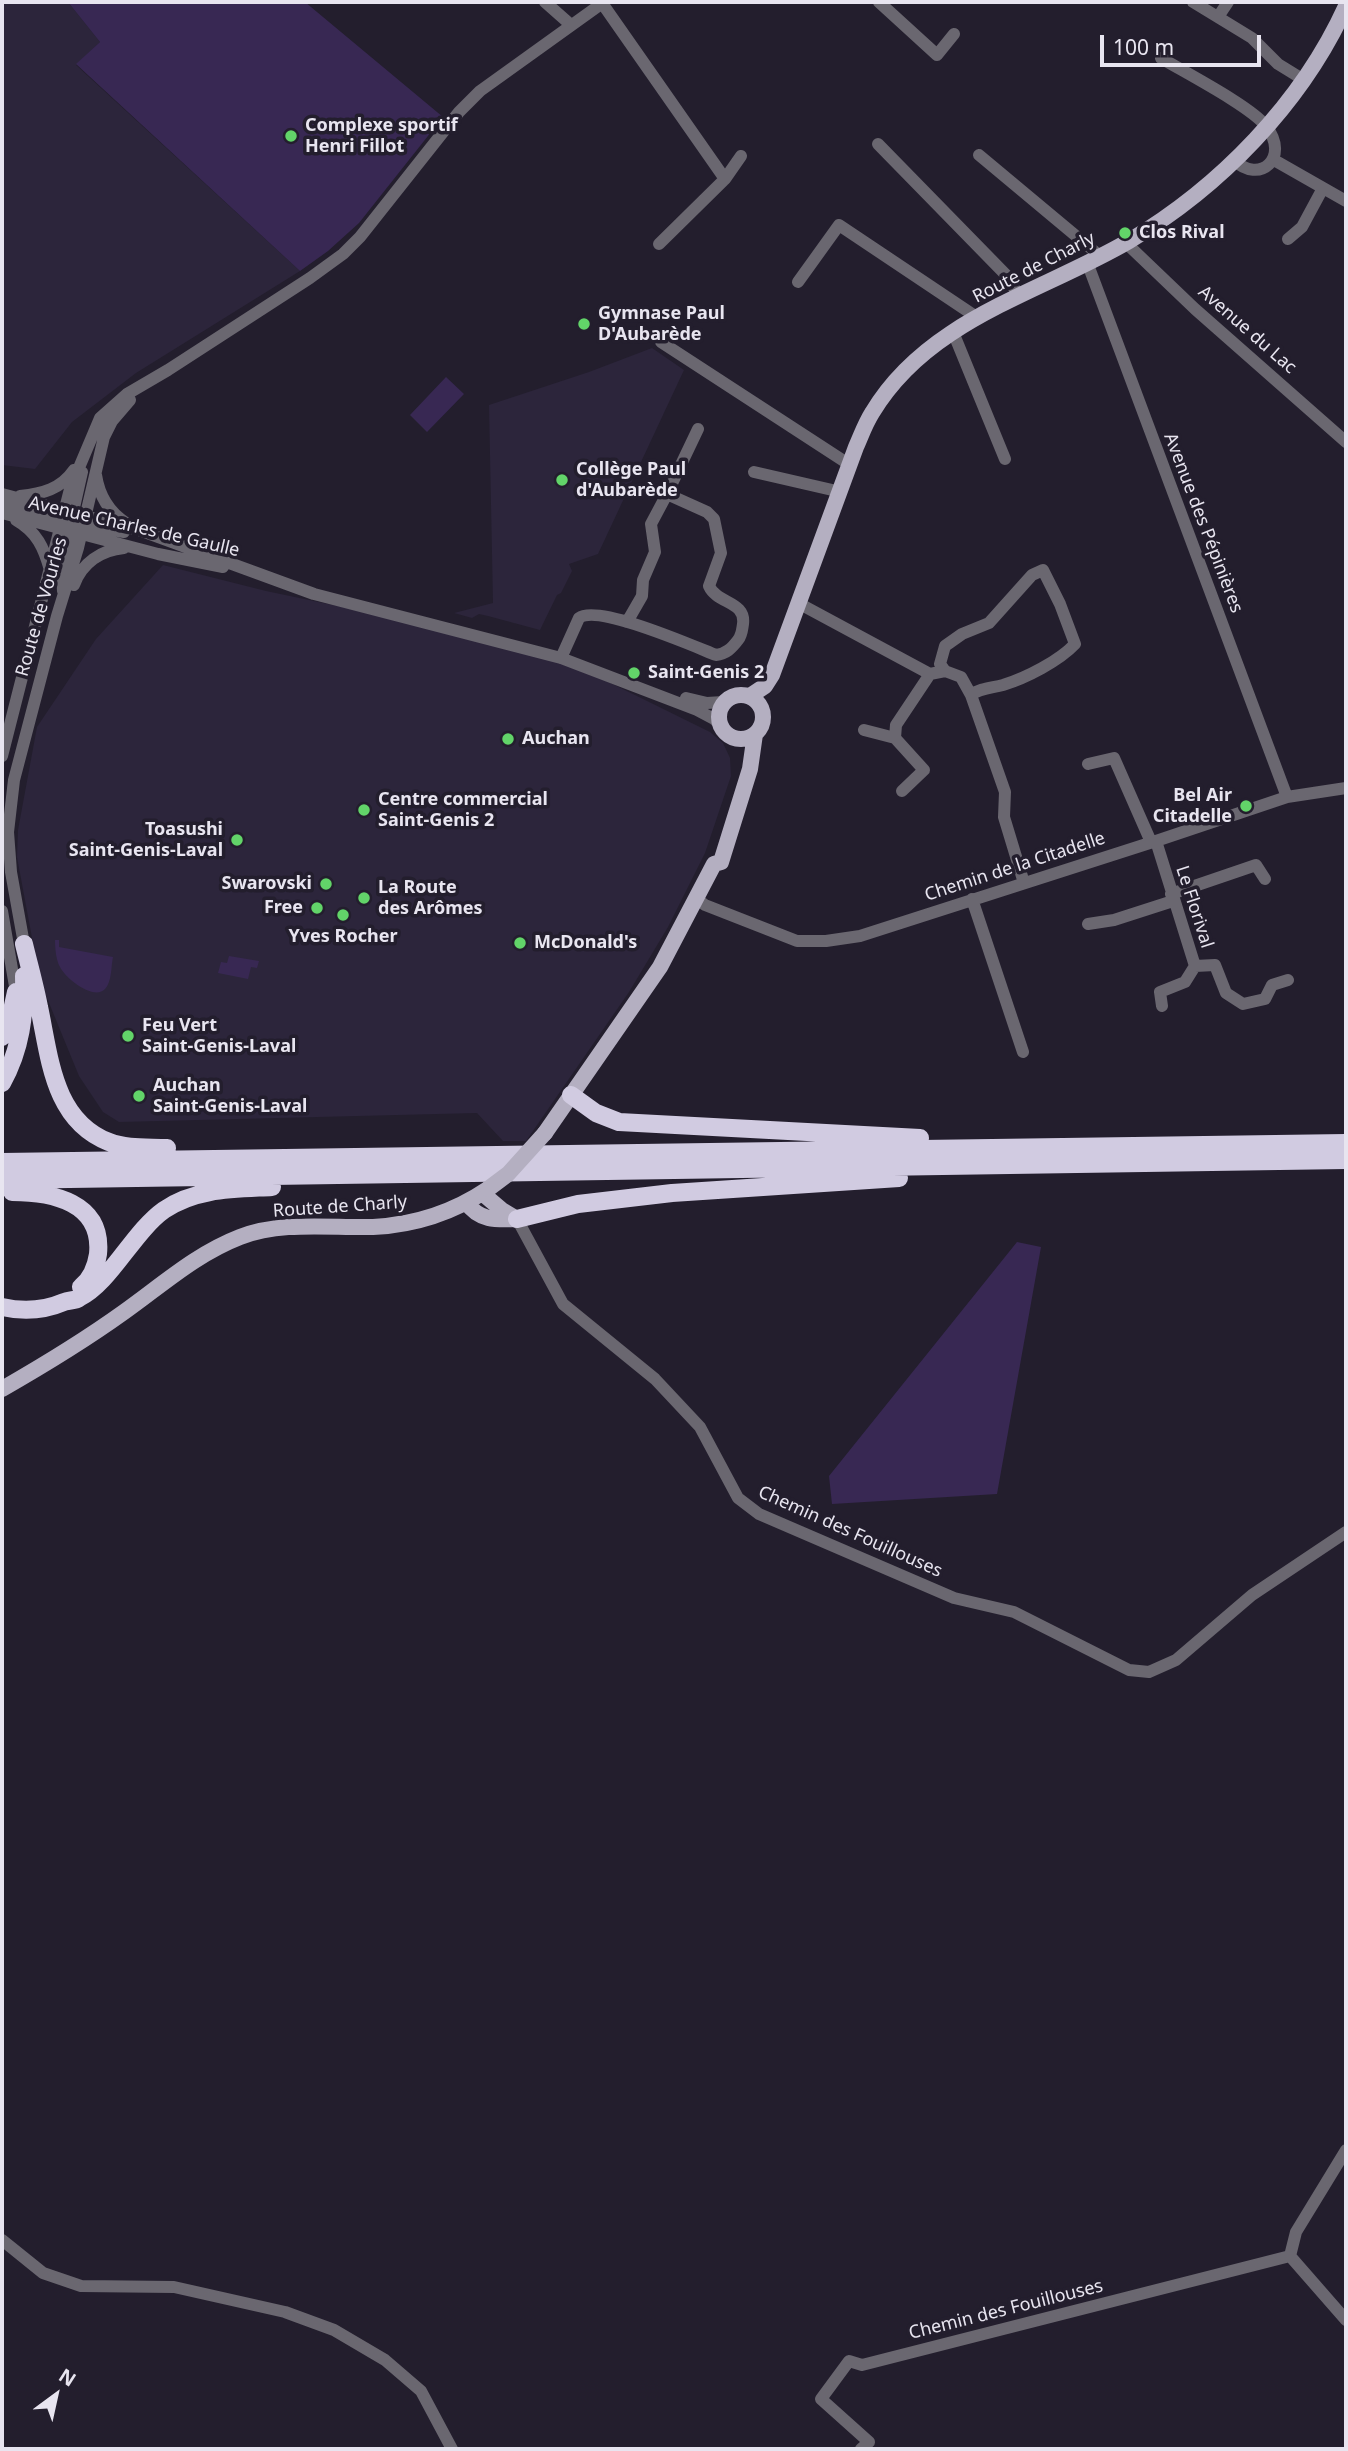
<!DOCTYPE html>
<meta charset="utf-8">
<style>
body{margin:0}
#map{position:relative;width:1348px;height:2451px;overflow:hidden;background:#231e2d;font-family:"Noto Sans",sans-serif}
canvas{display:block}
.frame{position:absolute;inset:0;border:4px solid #e8e5f0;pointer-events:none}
.north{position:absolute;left:21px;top:2360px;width:70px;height:70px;-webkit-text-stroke:5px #231e2d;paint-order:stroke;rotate:33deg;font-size:19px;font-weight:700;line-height:28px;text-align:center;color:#e8e5f0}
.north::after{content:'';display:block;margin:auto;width:24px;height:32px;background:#e8e5f0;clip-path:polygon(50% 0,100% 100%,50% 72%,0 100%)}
.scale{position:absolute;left:1100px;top:35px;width:161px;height:32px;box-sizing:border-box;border:4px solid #e8e5f0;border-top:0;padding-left:9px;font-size:21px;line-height:24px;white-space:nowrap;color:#e8e5f0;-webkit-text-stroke:5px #231e2d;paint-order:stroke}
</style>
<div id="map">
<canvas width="1348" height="2451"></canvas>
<div class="frame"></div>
<div class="north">N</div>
<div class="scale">100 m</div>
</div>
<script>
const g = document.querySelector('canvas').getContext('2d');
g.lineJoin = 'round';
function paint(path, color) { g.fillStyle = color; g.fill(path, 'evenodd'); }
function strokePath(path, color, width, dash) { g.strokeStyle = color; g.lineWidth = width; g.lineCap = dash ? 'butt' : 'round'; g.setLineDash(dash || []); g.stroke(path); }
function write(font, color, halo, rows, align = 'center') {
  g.font = font + ' "Noto Sans",sans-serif'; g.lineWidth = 7; g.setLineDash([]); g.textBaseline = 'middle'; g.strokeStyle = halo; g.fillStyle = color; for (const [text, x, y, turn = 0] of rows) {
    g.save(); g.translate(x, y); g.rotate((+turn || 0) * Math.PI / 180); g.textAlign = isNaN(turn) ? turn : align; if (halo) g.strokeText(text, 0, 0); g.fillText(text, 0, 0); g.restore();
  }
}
const built = new Path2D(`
 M2,2h66l32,40 -24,23 224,206 -164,102 -64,49 -37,47 -33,-4z
 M652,348l32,22 -86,184 -29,10 3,7 -11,22 -4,2 -17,35 -52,-14 -9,-2 -7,4 -18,-5 39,-10 -4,-198 100,-33z
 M163,565l103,26 105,22 203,52 136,67 13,11 7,15 1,18 -26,77 -37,74 -39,65 -103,149h-23l-26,-28 -358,9 -16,-10 -24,-36 -39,-95 -23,-124 1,-27 19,-103 59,-88z`);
const green = new Path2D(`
 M68,2h237l138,115 -84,106 -31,28 -28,20 -224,-207 24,-22z
 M446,377l18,17 -37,38 -17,-17z
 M55,940h4v7l54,10c-2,9 -1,25 -8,32 -11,12 -40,-11 -45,-22 -4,-7 -5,-19 -5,-27z
 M229,956l30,5 -2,7 -6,-1 -3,12 -30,-6 3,-11 6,1z
 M1017,1242l24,5 -44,247 -165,10 -3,-28z`);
const minor = new Path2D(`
 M545,2l26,23
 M879,2l58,53 17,-21
 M1193,2l59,36 26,26 26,16
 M602,3l123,176 -66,65
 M1218,17l10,-15
 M1161,58c25,15 89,48 105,68 25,32 -7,59 -32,34
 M878,144l130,133 10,18
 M979,155l121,101
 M1274,160l72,41
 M725,179l16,-23
 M1288,239l14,-12 21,-39
 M1126,243l69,66 151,133
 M1087,262l200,535
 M798,282l41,-57 139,93
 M953,332l52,127
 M661,342l189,123
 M754,472l87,20
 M96,475c3,20 13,37 30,48
 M2,494l140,37 172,63 247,64 136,52 17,9 6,6
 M667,494l31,-65
 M20,496c22,-2 41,-7 54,-26
 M2,506h8l52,15 62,11
 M2,513l156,41 65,13
 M16,520c21,12 28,28 34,50
 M74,585c8,-22 27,-35 50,-37
 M63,591l-1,-15 10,-44 1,-20 9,-40
 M800,604l130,70 15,-3 16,6 10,18 34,97 -1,25 20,66
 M561,658l18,-40c19,-14 114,28 137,37 10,-1 16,-7 22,-15 4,-5 4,-10 5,-16 3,-23 -26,-20 -34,-38l12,-33 -7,-34 -7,-7 -40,-18 -16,30 4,28 -12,28 -1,16 -15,26
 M945,671l-5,-7 5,-18 17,-12 27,-11 43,-48 11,-5 17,34 15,40c-16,17 -49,34 -72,41 -11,3 -23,3 -32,10
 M686,698l21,5 16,-1
 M864,730l31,8 29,32 -22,21
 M895,738l1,-13 34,-51
 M2,756l68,-267 30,-71 27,-24 41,-24 142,-92 33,-24 17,-17 99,-125 21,-21 124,-89
 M1088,764l26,-6 37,84
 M1156,841l39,125 -10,16 -25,10 2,14
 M1171,894l85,-29 9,14
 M697,899l8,6 92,36h29l34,-5 296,-95 131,-44 59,-9
 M972,899l51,153
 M2,911l14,81
 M1088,924l26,-4 59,-19
 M24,944l-13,-72 -3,-40 6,-52 43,-164 21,-68 26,-111 8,-16 18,-21
 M1195,966l20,-1 11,28 17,11 22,-5 7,-14 16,-5
 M517,1219l46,85 92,75 45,48 38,71 21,16 195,84 60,14 115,58 20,2 27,-12 76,-65 94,-63
 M2,2240l41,33 38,13 93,1 111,25 49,18 51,30 36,31 31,58
 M1290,2256l6,-24 50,-82
 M1290,2256l56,64
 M861,2449l8,-7 -48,-43 28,-38 13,4 428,-109`);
const major = new Path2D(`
 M719 717a22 22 0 1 1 44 0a22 22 0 1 1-44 0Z
 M750,696l15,-10 7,-11 84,-228c5,-11 9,-23 16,-34 56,-94 168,-120 257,-172 91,-54 173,-138 217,-235
 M545,1133l115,-166 54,-103 7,-2 29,-93 5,-35
 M482,1193l20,17 15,9
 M466,1202c13,19 30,18 51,17
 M2,1389c42,-24 83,-49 122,-77 38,-27 72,-58 116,-75 42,-16 89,-9 133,-10 41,-2 81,-15 115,-38`);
const highway = new Path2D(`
 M24,944c5,21 11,42 15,63 11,51 14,113 70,135 18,7 39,5 58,6
 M2,1037l9,-22 5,-23
 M2,1083c19,-34 23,-68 22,-107
 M571,1095l25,18 23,9 301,16
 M2,1162l1344,-19
 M2,1180l1344,-20
 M12,1192c40,0 91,10 86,62 -2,13 -7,25 -17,33
 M517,1219l61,-15 94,-11 227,-15
 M2,1307c22,5 41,4 62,-5 5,-2 11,-1 15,-4 31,-15 54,-66 85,-88 32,-22 71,-21 108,-23`);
const majorBridge = new Path2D(`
 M488,1189l20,-15 37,-41`);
const markers = [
 [291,136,7,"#62d469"],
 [1125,233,7,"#62d469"],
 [584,324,7,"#62d469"],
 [562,480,7,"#62d469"],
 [634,673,7,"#62d469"],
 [508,739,7,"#62d469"],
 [1246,806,7,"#62d469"],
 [364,810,7,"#62d469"],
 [237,840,7,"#62d469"],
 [326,884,7,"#62d469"],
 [364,898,7,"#62d469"],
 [317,908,7,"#62d469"],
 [343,915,7,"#62d469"],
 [520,943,7,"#62d469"],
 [128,1036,7,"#62d469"],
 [139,1096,7,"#62d469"]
];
const poiNames = [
 ["Complexe sportif",305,126],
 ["Henri Fillot",305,147],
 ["Clos Rival",1139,233],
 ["Gymnase Paul",598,314],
 ["D'Aubarède",598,335],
 ["Collège Paul",576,470],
 ["d'Aubarède",576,491],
 ["Saint-Genis 2",648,673],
 ["Auchan",522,739],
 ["Bel Air",1232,796,"right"],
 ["Citadelle",1232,817,"right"],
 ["Centre commercial",378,800],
 ["Saint-Genis 2",378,821],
 ["Toasushi",223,830,"right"],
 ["Saint-Genis-Laval",223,851,"right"],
 ["Swarovski",312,884,"right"],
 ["La Route",378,888],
 ["des Arômes",378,909],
 ["Free",303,908,"right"],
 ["Yves Rocher",343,937,"center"],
 ["McDonald's",534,943],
 ["Feu Vert",142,1026],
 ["Saint-Genis-Laval",142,1047],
 ["Auchan",153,1086],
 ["Saint-Genis-Laval",153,1107]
];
const streetNames = [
 ["Route de Charly",1034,268,-27],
 ["Avenue du Lac",1247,330,41],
 ["Avenue des Pépinières",1203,523,69],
 ["Avenue Charles de Gaulle",134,527,13],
 ["Route de Vourles",42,607,-74],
 ["Chemin de la Citadelle",1015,867,-18],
 ["Le Florival",1194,907,72],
 ["Route de Charly",340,1207,-4],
 ["Chemin des Fouillouses",850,1532,24],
 ["Chemin des Fouillouses",1006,2310,-14]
];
paint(built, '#2c253b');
paint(green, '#382853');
strokePath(minor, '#6a6770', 12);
strokePath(major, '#b4afc1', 16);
strokePath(highway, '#d1cbe1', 18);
strokePath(majorBridge, '#b4afc1', 16);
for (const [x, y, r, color] of markers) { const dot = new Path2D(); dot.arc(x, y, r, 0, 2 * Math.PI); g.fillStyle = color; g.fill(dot); strokePath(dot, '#231e2d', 2.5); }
write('bold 18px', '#e8e5f0', '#231e2d', poiNames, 'left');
write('18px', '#e8e5f0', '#231e2d', streetNames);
</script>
